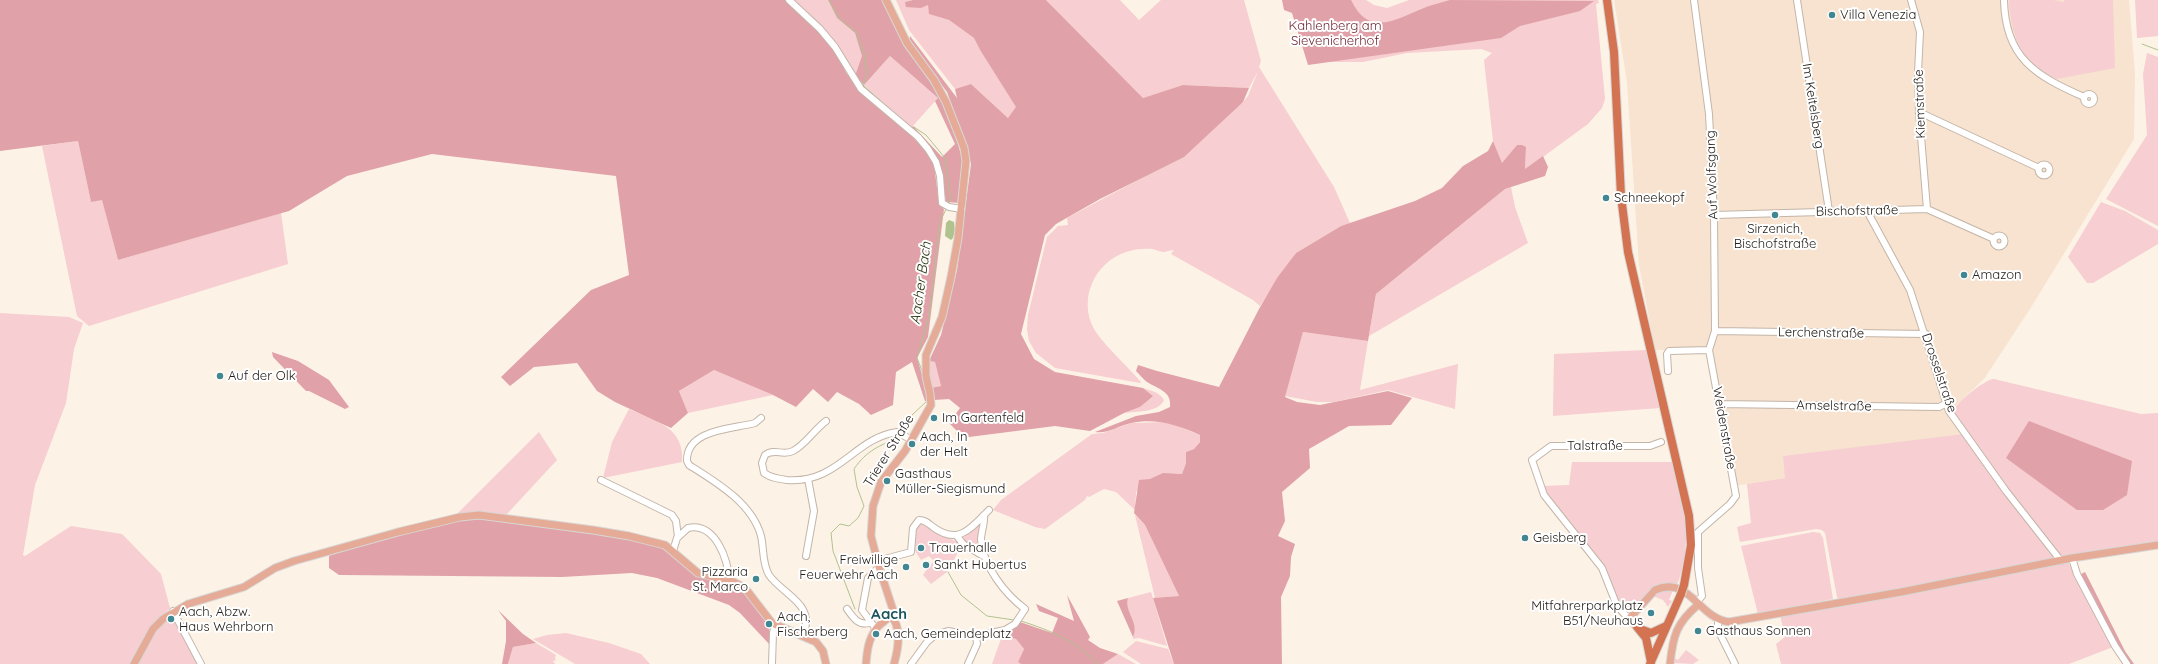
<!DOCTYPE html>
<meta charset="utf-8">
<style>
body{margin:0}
canvas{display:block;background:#fdf2e6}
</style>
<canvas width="2158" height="664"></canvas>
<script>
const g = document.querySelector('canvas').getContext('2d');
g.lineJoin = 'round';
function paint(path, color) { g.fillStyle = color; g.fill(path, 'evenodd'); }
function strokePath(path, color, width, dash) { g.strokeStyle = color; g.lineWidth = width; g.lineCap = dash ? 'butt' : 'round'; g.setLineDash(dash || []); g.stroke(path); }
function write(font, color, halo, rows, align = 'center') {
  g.font = font + ' Quicksand,sans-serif'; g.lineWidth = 4; g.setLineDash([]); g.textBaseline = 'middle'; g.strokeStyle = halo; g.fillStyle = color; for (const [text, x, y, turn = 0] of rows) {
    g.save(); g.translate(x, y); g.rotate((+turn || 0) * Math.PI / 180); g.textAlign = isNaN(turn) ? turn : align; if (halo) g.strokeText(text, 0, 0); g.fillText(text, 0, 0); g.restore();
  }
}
const built = new Path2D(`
 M1614,0h515l6,74 -1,65 -104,170 -46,70 -34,32 16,24 -183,21 3,22 -52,8 -25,-136h-54l-16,-85 -12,-183z`);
const green = new Path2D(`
 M792,0h36l9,18 18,15 8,23 -8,20z
 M896,0h17l-8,2 23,3 2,9 19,6 25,18 6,12 37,58 -9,10 -37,-34 -16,5 -46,-59z
 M1046,0h74l19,20 22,-20h83l17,61 -2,6 75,120 16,36 -9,3 -45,27 -36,53 -7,-6 -82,-46 3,-4c-4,0 -6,1 -9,2 -4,0 -9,-2 -12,-3 -9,-1 -19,0 -27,3 -32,11 -48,47 -32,77 8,14 35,39 47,53l-1,1 -85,-15 -19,-15 -7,-12 -2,-12 1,-14 19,-78 11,-11 10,-1 -1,-7 71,-38 105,-78 5,-6 10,-25 -9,17 -65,-3 -41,13z
 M1350,0h16l8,5 13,3 22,-8h189l1,3 -3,1 9,95 -3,9 -14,16 -63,46 1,-23 -9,-2 -15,19 -9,-23 -9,-81 8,-7 -11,-4 -74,4 -44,9h-49z
 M2009,0h44l11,2v-2h49l2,68 -58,11c-35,-16 -46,-41 -48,-79z
 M2135,0h23v36l-21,2z
 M2147,53l11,4v169l-52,-27 41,-64 -4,-61z
 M890,56l48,42 -27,30 -47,-43z
 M78,141l13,61 11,-3 16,61 163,-47 7,51 -199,62 -12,-10 -35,-170z
 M1511,187l4,20 13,36 -159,93 7,-42 129,-105z
 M2101,202l24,9 33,19v14l-65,39h-6l-19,-26z
 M0,313l69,4 14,6 -9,26 -8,54 -31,82 -12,70 2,1 46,-30 51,8 3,3 36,37 9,34 -8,9 -30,47h-132z
 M1303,332l65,9 -8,49 98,-26 -3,45 -67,-19 -54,12h-17l-32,-6z
 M1647,350l13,58 -107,8 1,-62z
 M929,361l6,1 6,24 -10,2z
 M714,370l59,25 -85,18 -9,-22z
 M1994,379l147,35 17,-1v130l-96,14 -49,-60 -60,-86c3,-8 32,-32 41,-32z
 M1143,388c9,3 16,4 21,12 -6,13 -27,11 -40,13l16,-6 12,-12z
 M629,409c26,12 56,18 53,53l-79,16 9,-36z
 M1168,422l32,13v7l-6,7 -8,3v11l-4,11c-25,-1 -27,1 -46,18l-1,18 -19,-18 -12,-3 -15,8 -2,-1 -2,4 -40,29 -10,-2 -42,-17 8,-10 91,-66 11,-1 28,-10z
 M539,432l18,28 -51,55h-50z
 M1964,434l91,124 -2,3 -213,39 -3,-3 -12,-64 -3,-3 -6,-1 -76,13 -3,-15 14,-4 -4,-39 38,-6 -2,-22z
 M1572,462h101c11,41 21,81 4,123l-12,-1 -34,28 -6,1 -7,-9 -9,-26 -61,-80 -6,-12 27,-1z
 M1135,515l10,10 34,71 -24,2z
 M922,520c8,13 28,16 40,25l-15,27 -16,12 -8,-9 6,-9 5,-5 -5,-5 -8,4c-11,-16 -11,-25 1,-40z
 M977,524l4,2 -2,21 -2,2 -16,-9z
 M1813,532l7,1 3,5 10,61 -75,15 -17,-68z
 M2068,562l45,85 -44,17h-288l-5,-20 9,-7 -5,-22z
 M1662,590h11l-4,10 3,1 -4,6 -5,-7 -10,-4z
 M1151,592l2,6 14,48 -28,-8 -6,1v-2c6,-13 -9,-26 -5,-39z
 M171,617l3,2 26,45h-64l19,-34z
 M566,633l43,10 32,11 9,10h-75l-42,-25 14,-4z
 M1002,636l14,3 8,10 -6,13 3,2h-29z
 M1136,641l32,8 6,15h-33l-18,-12z
 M536,643l20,12 -1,3 1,2 -3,1 2,3h-47l5,-17z
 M1686,650l13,10 -6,4 -19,-1v-5l4,2z
 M1118,654l18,10h-33z`);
const forest = new Path2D(`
 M0,0h786l16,14 29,30 16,30 14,17 49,43 16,17 8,12 5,42 5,4 -16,128 -11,21 13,43h-5l-13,-39 -16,10 -3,33 -22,10 -12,-11 -22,-12 -9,10 -15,-13 -17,18 -23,-12 -59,-25 -35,21 9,22 -17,15 -56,-26 -18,-11 -20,-28 -43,4 -24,19 -9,-9 90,-87 38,-15 -13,-99 -184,-22 -85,22 -58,35 -171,49 -16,-60 -11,2 -13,-61 -78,10z
 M828,0h55l20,43 37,53 15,38 8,27 -3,42 -14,-1c-5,-38 -8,-47 -35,-74l2,-2 29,31 13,-13 -20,-43 3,-3 -48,-42 -26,29 -9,-9 7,-20 -7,-23 -18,-15z
 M913,0h133l97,98 40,-13 66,3 -6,14 -59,55 -84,42 -44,25 -11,11 -24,99 13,25 21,13 88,16 10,8 -13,11 -16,6 -34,18 -35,-5 -86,11 -14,-3 2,-3 -8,-8 11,-15 -11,-9 -15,1 -3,-12 10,-2 -6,-24 -6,-1 12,-26 16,-65 14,-106 -6,-23 -18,-49 -38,-51 1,-5 47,62 -2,-9 16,-5 37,34 8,-11 -36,-57 -6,-12 -25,-18 -20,-6 -1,-9 -7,3 -15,-1 -1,-5z
 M1282,0h69c19,40 48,17 78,6 7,-2 14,-4 21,-6l144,1 -14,10 -60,15 -19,12 -193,27 -16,-52 -8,-3z
 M1493,141l9,22 15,-18h5l4,2 -1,22 18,-13 5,11 -3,9 -40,13 -129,105 -8,47 -65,-9 -18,65 12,5 23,3 68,-14 24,7 -21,27 -42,1 -40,23 1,19 -28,24 3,29 -7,15 17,8 -4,13 -1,19 -9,21 1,67h-108l-21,-66 26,-2 -34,-71 -11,-12 5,-33 11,-1 13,-6 19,1 4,-11v-11l8,-3 6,-7v-7c-23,-10 -43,-17 -69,-12 -13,3 -23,11 -36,9l41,-16 23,-4 11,-5c2,-16 -12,-18 -23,-25 -4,-3 -8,-8 -11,-11l2,-6 19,6 62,16 40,-78 18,-31 19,-25 45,-27 74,-25 27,-13 21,-22 25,-15z
 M272,352l26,9 31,19 20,27 -4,2 -36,-18h-3l-33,-34z
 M2029,421l103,40 -5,34 -24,15h-26l-71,-52z
 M475,518l153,20 32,8 11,6 17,18 11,6 30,7 16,7 8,9 15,25 3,13 -1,8 -30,-32 -11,-8 -72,-27 -25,-5 -70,4 -223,-2 -10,-7v-12l5,-4 121,-31z
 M2085,572l40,79 9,13h-5c-15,-23 -25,-47 -37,-70 -4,-7 -9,-12 -11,-20z
 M1067,595l23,42 -2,3 12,8 18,6 -15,10h-82l-3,-2 6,-13 -8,-10 -14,-3 18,-14 32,11 6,-15 -19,-7 -3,-7 38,17z
 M1128,598c-4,14 12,25 5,39l-16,-36z
 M498,610l25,24 13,9 -23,4 -5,17h-6l4,-23v-20z`);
const water = new Path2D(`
 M949,220l5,2 1,8 -2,8 -2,2 -6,-4 1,-13z`);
const stream = new Path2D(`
 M829,0l9,17 18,15 8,21 3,22 -4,10 30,27
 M2142,44l16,6
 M914,127l12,8 19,23 6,41 -3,5
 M923,373l-6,-15 12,-41 11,-95 6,-13
 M903,433l9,-18 15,-14
 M948,572l13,23 26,21 27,4
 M855,609l-22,-58 -2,-18 9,-9 9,2 9,-8 6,-12 -7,-19 -3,-18c13,-19 25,-23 46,-32
 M1021,621c31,10 53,19 77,43`);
const minor = new Path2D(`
 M789,0l31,29 15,18 26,42 57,48 10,12 8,13 4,14 2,27 7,4 13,2
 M1694,0l15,114 5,101 1,116 -6,19
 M1797,0l32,211
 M1911,0l9,32 -2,40 1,40 8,97
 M2004,0c1,58 32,76 80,97
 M2084 99a5 5 0 1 1 10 0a5 5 0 1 1-10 0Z
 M1919,112l120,56
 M2038.5 170a5.5 5.5 0 1 1 11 0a5.5 5.5 0 1 1-11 0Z
 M1867,211l43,79 39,121 57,80 55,70
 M1714,215l213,-6 67,30
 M1993.5 241a5.5 5.5 0 1 1 11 0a5.5 5.5 0 1 1-11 0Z
 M1715,331l211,3
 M1668,371l-1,-17 2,-3 40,-1 27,146 -6,8 -32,28v36l4,28 -5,6
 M1720,404l219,3 8,-4
 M761,418l-6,5c-22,6 -69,6 -68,38l2,4c27,17 63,38 72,71 3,13 1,27 8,39 15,21 47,28 34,61
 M826,421c-12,9 -21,24 -33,30 -10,5 -19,-3 -28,4l-3,8 2,10c7,5 15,6 23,7 51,4 67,-42 110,-48l15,8
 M601,480l71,35 4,6 2,16
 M957,536l6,8 22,13
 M673,551l4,-13 11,-10c27,-6 41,32 41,53
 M806,556l8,-45 -6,-32
 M2072,558l5,16 38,72 12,18
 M877,561l34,-9 2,-24 6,-8c6,0 9,3 14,7 26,19 38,1 56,-17
 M847,609c6,8 11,17 22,14
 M173,611l28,53
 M1629,619l-12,-13 -15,-38 -58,-73 -12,-35 19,-14h99l11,-4
 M1718,619v11l17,34
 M876,629l-14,-19 6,-32 11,-11
 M772,664l1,-31 2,-8
 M911,664l16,-22 8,-7 13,-4 28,5 29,-6 10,-6 10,-15c-20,-15 -42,-43 -44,-69 0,-8 4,-17 3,-25
 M968,664l9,-20 -1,-8`);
const major = new Path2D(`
 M891,616c11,11 7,34 3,48
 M1637,627l-8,-8 26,-29c35,-15 43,28 74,32l172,-30 171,-34 86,-13
 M134,664l19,-35 10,-10 25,-15 56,-17 31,-19 19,-7 104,-29 62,-15 19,-2 114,15 36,6 36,9 33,28 36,9 11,6 27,35 44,19 7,9 3,13
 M866,664c1,-12 2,-24 10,-35 5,-7 15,-10 17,-19l-14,-43 -8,-31 2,-30 8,-24 24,-31 26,-46 -1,-11 -4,-18v-21l16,-38 9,-40 7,-39 8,-77 -2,-13 -18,-46 -12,-22 -27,-37 -21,-43
 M1670,664c3,-28 6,-41 29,-60`);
const highway = new Path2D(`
 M1607,0l7,52 7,144 7,56 61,264 2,29 -7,40
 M1637,627l9,11 5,24
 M1640,629l11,4 15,-7
 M1650,664l31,-70`);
const highwayBridge = new Path2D(`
 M1681,594l3,-9`);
const markers = [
 [1832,15,4,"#418791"],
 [1606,198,4,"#418791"],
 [1775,215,4,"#418791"],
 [1964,275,4,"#418791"],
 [220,376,4,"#418791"],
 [934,418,4,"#418791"],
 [912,444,4,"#418791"],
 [887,481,4,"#418791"],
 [1525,538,4,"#418791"],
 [921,548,4,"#418791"],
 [926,565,4,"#418791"],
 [906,567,4,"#418791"],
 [756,579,4,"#418791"],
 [1651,613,4,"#418791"],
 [171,619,4,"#418791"],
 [769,624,4,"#418791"],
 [1698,631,4,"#418791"],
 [876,634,4,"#418791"]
];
const poiNames = [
 ["Villa Venezia",1840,15],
 ["Schneekopf",1614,198],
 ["Sirzenich,",1775,229,"center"],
 ["Bischofstraße",1775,244,"center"],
 ["Amazon",1972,275],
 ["Auf der Olk",228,376],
 ["Im Gartenfeld",942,418],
 ["Aach, In",920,437],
 ["der Helt",920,452],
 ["Gasthaus",895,474],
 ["Müller-Siegismund",895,489],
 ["Geisberg",1533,538],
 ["Trauerhalle",929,548],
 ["Freiwillige",898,560,"right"],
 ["Feuerwehr Aach",898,575,"right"],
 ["Sankt Hubertus",934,565],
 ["Pizzaria",748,572,"right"],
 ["St. Marco",748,587,"right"],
 ["Mitfahrerparkplatz",1643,606,"right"],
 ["B51/Neuhaus",1643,621,"right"],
 ["Aach, Abzw.",179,612],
 ["Haus Wehrborn",179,627],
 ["Aach,",777,617],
 ["Fischerberg",777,632],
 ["Gasthaus Sonnen",1706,631],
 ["Aach, Gemeindeplatz",884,634]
];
const parkNames = [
 ["Kahlenberg am",1335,26],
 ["Sievenicherhof",1335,41]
];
const streetNames = [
 ["Kiemstraße",1920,104,-92],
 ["Im Keitelsberg",1813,106,81],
 ["Auf Wolfsgang",1712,175,-92],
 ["Bischofstraße",1857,211,-1],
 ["Lerchenstraße",1821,333,1],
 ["Drosselstraße",1939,373,71],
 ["Amselstraße",1834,406,1],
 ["Weidenstraße",1724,428,80],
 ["Talstraße",1595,446],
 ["Trierer Straße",889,451,-58]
];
const waterNames = [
 ["Aacher Bach",921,283,-82]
];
const quarterNames = [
 ["Aach",889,614]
];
paint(built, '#f7e3cf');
paint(green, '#f7ced1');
paint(forest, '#e0a2a8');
paint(water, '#b0c28e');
strokePath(stream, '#b0c28e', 1);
strokePath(minor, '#c3b5a8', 8);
strokePath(major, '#d8d7d6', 9);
strokePath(highway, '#d8d7d6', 10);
strokePath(minor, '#fff', 6);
strokePath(major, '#e5ab97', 7);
strokePath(highway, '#d37351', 8);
strokePath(highwayBridge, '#d8d7d6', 10, []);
strokePath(highwayBridge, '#d37351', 8);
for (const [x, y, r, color] of markers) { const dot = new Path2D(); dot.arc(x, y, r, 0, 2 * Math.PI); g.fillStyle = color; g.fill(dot); strokePath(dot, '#fff', 1.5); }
write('13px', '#25201b', '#fff', poiNames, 'left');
write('13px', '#6f2633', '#fff', parkNames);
write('13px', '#25201b', '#fff', streetNames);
write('italic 14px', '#263209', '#fff', waterNames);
write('bold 15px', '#1a545c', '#fff', quarterNames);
</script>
